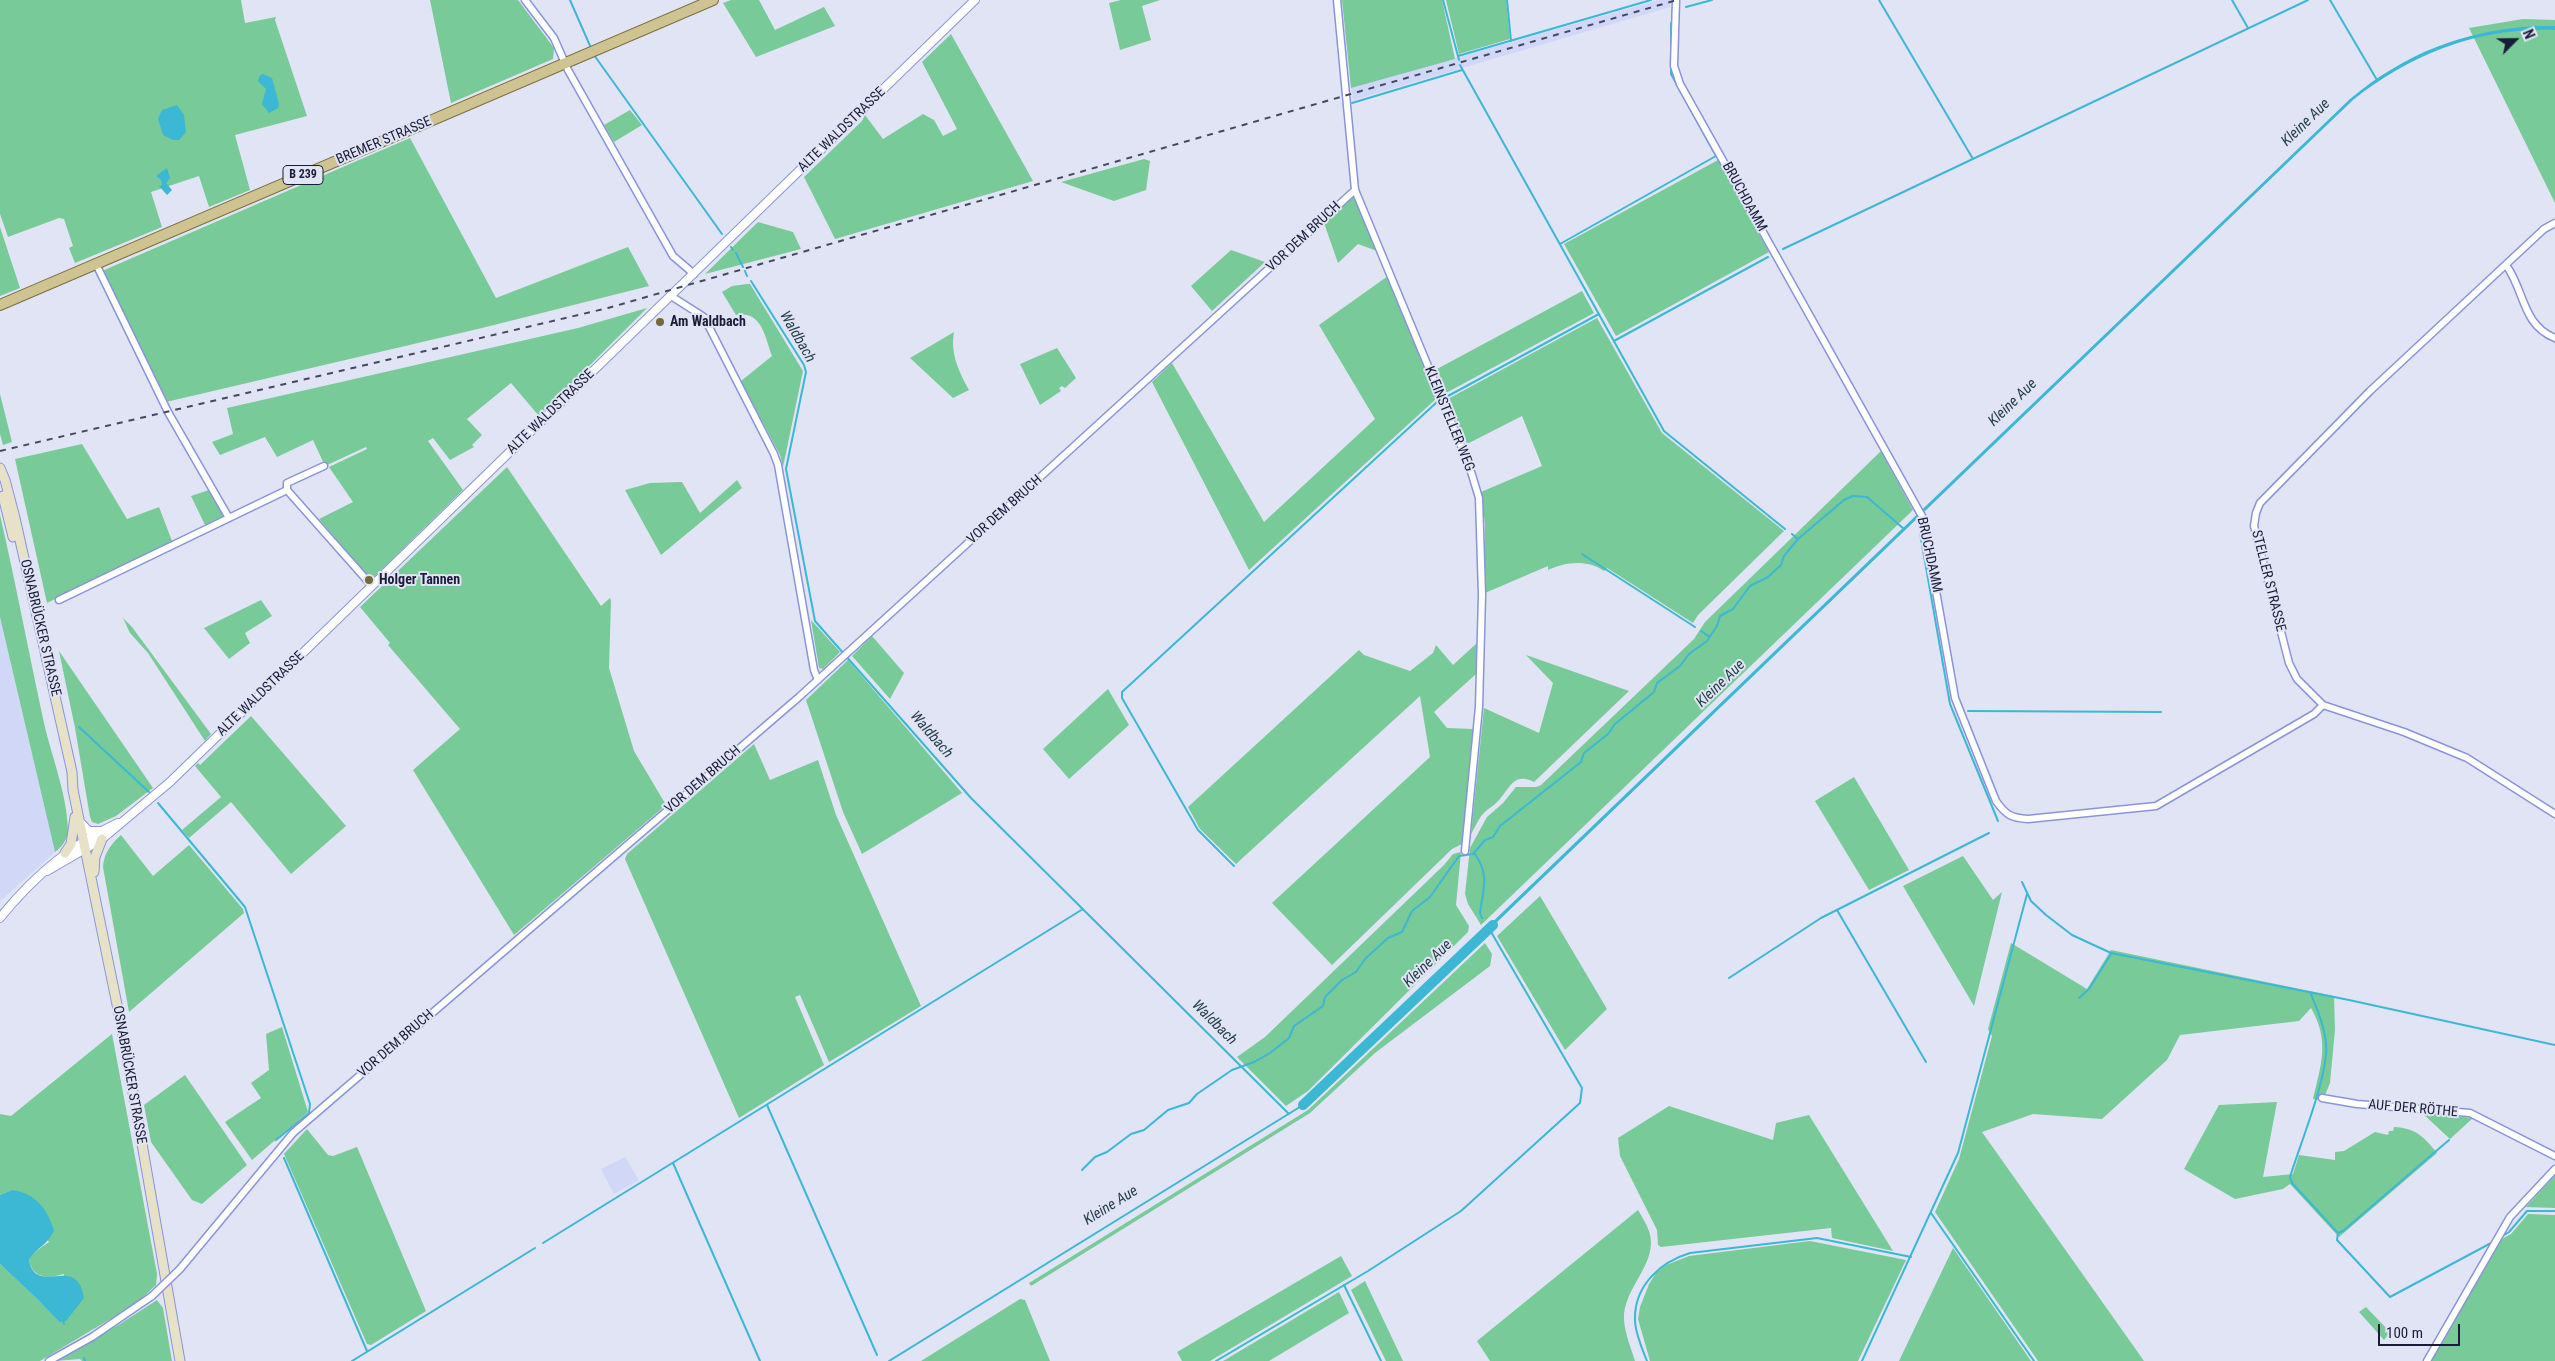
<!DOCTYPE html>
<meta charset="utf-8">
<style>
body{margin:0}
#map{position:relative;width:2555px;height:1361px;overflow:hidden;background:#e1e4f4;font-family:"Roboto Condensed",sans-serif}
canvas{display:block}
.north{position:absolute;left:2490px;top:15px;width:50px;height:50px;-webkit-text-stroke:4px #e1e4f4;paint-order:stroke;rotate:67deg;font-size:14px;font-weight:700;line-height:20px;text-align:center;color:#1a1d39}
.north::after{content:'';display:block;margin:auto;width:18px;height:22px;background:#1a1d39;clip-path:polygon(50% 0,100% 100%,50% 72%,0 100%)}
.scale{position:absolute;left:2378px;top:1324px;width:82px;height:22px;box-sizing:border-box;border:2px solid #1a1d39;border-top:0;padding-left:6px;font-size:15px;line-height:18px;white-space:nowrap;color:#1a1d39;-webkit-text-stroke:4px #e1e4f4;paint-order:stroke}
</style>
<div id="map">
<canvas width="2555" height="1361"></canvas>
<div class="north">N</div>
<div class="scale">100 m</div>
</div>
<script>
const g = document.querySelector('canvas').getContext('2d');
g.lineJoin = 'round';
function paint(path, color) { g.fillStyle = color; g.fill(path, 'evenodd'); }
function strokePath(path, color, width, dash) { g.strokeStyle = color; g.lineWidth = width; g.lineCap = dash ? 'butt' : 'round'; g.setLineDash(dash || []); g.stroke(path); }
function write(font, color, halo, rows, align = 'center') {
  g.font = font + ' "Roboto Condensed",sans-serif'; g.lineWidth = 4; g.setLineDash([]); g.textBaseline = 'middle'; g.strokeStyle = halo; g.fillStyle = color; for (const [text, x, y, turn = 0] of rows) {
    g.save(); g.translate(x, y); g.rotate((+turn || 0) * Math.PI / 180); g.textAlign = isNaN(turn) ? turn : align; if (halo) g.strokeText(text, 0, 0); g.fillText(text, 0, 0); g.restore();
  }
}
const built = new Path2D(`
 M1658,0h12v7l-317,93 -2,-12z
 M0,617l55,235 -55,49z
 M625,1157l14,23 -25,14 -13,-25z`);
const green = new Path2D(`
 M0,0h241l4,23 31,-6 -1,3 32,96 -72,19 15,55 -41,17 -10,-31 -48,16 11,35 -87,36 -6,-15 4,-2 -9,-27 -5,-1 -51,19 -8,-23z
 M430,0h88l36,48 -1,11 -102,44z
 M731,0h28l16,30 49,-23 11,19 -79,31 -33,-54z
 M1121,0h39l-18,6 9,34 -31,10 -11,-47z
 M1342,0h100l13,59 -104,29z
 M1446,0h60l4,39 -51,15z
 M2523,19l32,1v183l-86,-175z
 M951,34l82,147 -198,58 -31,-62 58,-56 3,-6 18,24 40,-25 11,6 9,16 14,-7 -35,-67z
 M630,110l12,15 -28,17 -10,-17z
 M410,138l86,160 132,-51 21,39 -167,42 -316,74 -64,-131z
 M1144,159l6,2 -4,29 -32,11 -53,-19z
 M1718,160l51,92 -153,84 -52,-92z
 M1353,197h3l21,54 -19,-7 -20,19 -14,-40z
 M758,222l35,10 8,17 -96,25z
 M0,227l20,61 -20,8z
 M1231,250l34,12 -53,49 -21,-25z
 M1388,276l49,122 -188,172 -97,-188 20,-19 92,159 111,-103 -56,-94z
 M747,284h3l53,87 -20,96 -3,-12 -39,-74 31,-25c-7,-19 -10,-46 -36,-41l-14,-23 10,-6z
 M1582,291l12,22 -148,80 -9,-24z
 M647,308l-108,108 -28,-33 -44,36 15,16 -10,10 2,2 -24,13 -17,-22 -5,3 35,49 -90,88h-4l-50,-59 34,-17 -24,-35 38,-18 -1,-2 -41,19 -12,-26 -36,17 -12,-20 -45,18 -8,-13 21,-8 -6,-26 351,-80z
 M1597,318l65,115 122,98 -86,84 -5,8 -86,-55 -3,3c-17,-12 -39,-9 -56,-1v-4l-63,27v-69l-4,-32 61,-26 -20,-50 -55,28 -19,-45z
 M954,332c-4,21 5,40 15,58l-16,8 -43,-40z
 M1057,348l19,30 -11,10 -3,-2 -3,2 2,3 -21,14 -20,-41z
 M0,394l12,48 -9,3 -3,-11z
 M82,444l45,75 32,-12 13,34 -125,62 -32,-144z
 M1881,451l32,59 -432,415 -13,-21 -3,-10 5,-46 17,-31 16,-14 13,-16h20l5,-2 153,-146 11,-17z
 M507,467l94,139 9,-8 1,3 -2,67 25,83 32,54 -152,130 -101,-165 47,-41 -72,-84 2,-2 -30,-36z
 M737,480l5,8 -81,67 -36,-65 25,-7 32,-1 18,31z
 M209,490l15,26 -19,9 -14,-29z
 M0,515c16,69 29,139 44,208 8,35 23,71 24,107 0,9 -6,17 -13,22l-55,-235z
 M261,600l11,16 -27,17 5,10 -21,16 -25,-31z
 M123,618l9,9 79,107 -6,7 -57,-88 -18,-20z
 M811,620l29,32 -17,17 -4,-1z
 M872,636l32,37 -14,26 -38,-43z
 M1477,643l-1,31 -42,38 13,16 26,1 -11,115 -10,5 -120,116 -60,-62 158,-146 -10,-61 -184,168 -36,-35 -12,-22 171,-157 5,5 46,16 23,-18 3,-8 17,20z
 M59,651l94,137 -37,28 -18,8 -6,-2 -2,-5 -15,-89z
 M1526,655l103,36 -95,91c-21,-11 -25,8 -36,19 -4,5 -11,8 -15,13 -5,5 -8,14 -12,20l13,-126 55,25 14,-50z
 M848,660l114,133 -100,61 -19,-42 -37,-112z
 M1108,689l21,36 -60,54 -26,-30z
 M251,716l95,110 -55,48 -60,-72 -42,36 -7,-8 39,-33 -26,-31 3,-3 2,2z
 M754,744l16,36 48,-20 18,55 85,191 -92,56 -29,-67 -5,2 29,68 -85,53 -114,-259 2,-5z
 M1854,777l55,93 -40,20 -54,-89z
 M121,835l32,41 36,-31 54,64 1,4 -115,99 -26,-145c1,-14 8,-23 18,-32z
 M1461,852l-5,53 13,21 -1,6 -160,159 -22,15 -49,-49 28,-20 179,-172 9,-11z
 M1963,856l30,44 9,-8 -28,114 -71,-120z
 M1540,896l67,113 -42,41 -68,-114z
 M1485,943l7,11 -2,12 -115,87 -65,60 -279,173 -2,-3 279,-173z
 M2011,943l76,46 24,-39 223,46 1,34 -5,53 -7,17 -10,-1c8,-34 17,-58 -2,-91l-12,13 -119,14 -13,25 -65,59 -69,-5 -51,18 162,229h-106l-103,-149 24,-53 33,-123 -4,-7z
 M282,1027l26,85 -56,48 -27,-38 36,-24 -10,-15 18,-13 -3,-36z
 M112,1034l45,240 -1,11 -17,16 -22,14 -77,46h-40v-97l37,35 22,23 5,-48c-15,4 -31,6 -35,-14l3,-6 17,-12 -37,-52 -12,5v-81l11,2z
 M185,1075l62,90 -45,39 -10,-4 -41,-58 -7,-37z
 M2277,1102l-14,75 30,-3 6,-19 36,5v-8l9,-1 31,-19 13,3 1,-4h4l1,-4c22,1 30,10 43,26l-98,84 -49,-53 -7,5 -48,10 -51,-30 35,-64z
 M1669,1106l104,34 3,-17 33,-8 84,136 -61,-13 -1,-10 -170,19 -3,-2 -1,-15 -37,-74 -2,-18z
 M2421,1112l52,6 -23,21z
 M307,1129l21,26 5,1 24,-9 69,164 -55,34 -4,-1 -83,-190z
 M2555,1175v33l-29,-1z
 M1638,1210c4,7 8,13 11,21 11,32 -27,57 -25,89 1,14 7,28 11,41h-145l-13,-20z
 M2528,1214l27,1v146h-124l69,-121 11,-6z
 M1810,1241l96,19 -48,101h-208l-12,-42 2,-12 9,-23 7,-11 10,-8 23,-9z
 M1953,1248l78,113h-132z
 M1341,1256l11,20 -142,85h-28l-5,-9z
 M1365,1281l38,80h-17l-35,-71z
 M1339,1292l10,21 -80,48h-46z
 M1020,1299l5,1 25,61h-129z
 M157,1300l6,8 9,53h-90l-2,-2 -26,2 66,-37z
 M2366,1307l24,25 -6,8 -25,-28z`);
const water = new Path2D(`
 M2534,26h21v4c-75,-3 -143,23 -202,70l-858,824 -11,11 -2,-3 868,-833c56,-46 112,-68 184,-73z
 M263,74l9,4 7,26 -1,4 -9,5 -7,-9 4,-15 -8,-8 2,-6z
 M177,105l7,10 2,17 -7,8h-6l-10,-5 -5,-16 4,-9z
 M167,168l3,10 -4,5 6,7 -5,5 -8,-9 3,-1 -1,-5 -5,-4z
 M12,1190c23,3 35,18 42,40 -8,18 -17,16 -25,30 7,38 48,-8 55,38l-18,23 -7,1 -22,-23 -37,-35v-69z`);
const stream = new Path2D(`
 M570,0l21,48
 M1443,0l16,60
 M1507,0l4,41
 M1879,0l94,159
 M2232,0l16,28
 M2330,0l47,80
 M1686,7l26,-7
 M594,55l128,179
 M1458,56l193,-56
 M1460,65l204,366 121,98
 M1352,103l110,-33
 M1560,244l156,-88 -45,-82v-51
 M731,247l2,3
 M1783,249l525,-249
 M736,253l7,14
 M745,271l2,5
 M751,281l53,84 2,7 -20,97 29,152 156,177 318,316
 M1614,341l154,-84
 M1920,533l30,171 48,117
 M1792,534l6,5
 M1582,554l113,73
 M1701,631l9,6
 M1968,711l193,1
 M79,727l70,65
 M158,803l87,104 65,197 -1,9 -33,27
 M1475,854c15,22 8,34 5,59l2,5
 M1234,866l-36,-36 -76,-132v-6l315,-290 162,-88
 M2022,882l9,19 15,14 26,20 39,18 238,47 206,45
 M1837,910l89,152
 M1729,978l92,-60 168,-85
 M2310,992c8,19 18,42 16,63 -4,36 -25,87 -36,122l2,6 46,50 -1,7 53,57 103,-55
 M2079,998l10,-9 22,-35
 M767,1105l110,250
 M284,1158l83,193
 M673,1163l87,198
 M1082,1170l13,-13 12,-5 24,-18 13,-4 24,-20 21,-7 8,-9 35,-24 22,-8 16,-9 19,-15 5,-12 29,-20 2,-9 17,-17 14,-8 9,-13 23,-21 14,-6 10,-21 18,-14 29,-41 14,-2 12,-14 8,-3 7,-11 81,-64 3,-9 24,-19 7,-10 39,-32 3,-9 23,-17 9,-12 18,-13 10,-15 3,-10 13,-7 17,-23 18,-9 13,-12 3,-9 14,-17 46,-39 9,-4 14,1 37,32
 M1931,1213l103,148
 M2338,1233l5,-2 106,-91
 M2501,1237l8,-5 18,-21h28
 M543,1243l540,-334
 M1344,1285l37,76
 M63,1321l1,3
 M84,1358l1,3
 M352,1361l183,-113
 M889,1361l414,-256
 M1216,1361l152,-90 93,-60 119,-108 2,-15 -95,-163
 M1647,1361c-5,-13 -12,-28 -12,-41 -1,-34 25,-58 55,-67l127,-15 94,19
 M1862,1361l96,-208 69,-259`);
const river = new Path2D(`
 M1303,1105l190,-180`);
const minor = new Path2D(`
 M525,0l29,38 14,32 105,186 21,18
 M1337,0l18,190 114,275 10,33 3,97 -3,112 -14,144
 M1676,0l-2,66 6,18 243,434 32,180 41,103c10,14 15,17 32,18l128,-13 158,-92 9,-9
 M2555,223l-11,6 -174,162 -110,112 -4,10 -2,13 35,137 8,16 26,26 81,27 63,26 88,56
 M96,264l72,148 61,106
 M2506,265c19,26 16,60 49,73
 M671,296l33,21 70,137 4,11 36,205 4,10
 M287,490l85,96
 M59,600l228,-110v-7l37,-17
 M2322,1098l35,6 113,9 85,43
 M180,1269l113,-136 506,-436 556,-507
 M49,1361l43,-24 60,-41
 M2427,1361l83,-144 45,-48`);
const tertiary = new Path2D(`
 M80,822l9,9h12
 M47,871l55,-32 68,-57 805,-782
 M0,918c32,-40 72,-74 118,-95`);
const secondary = new Path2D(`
 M0,468l5,12 10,38 57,254 1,18 48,234 59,337
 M3,496l10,41
 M65,853l6,-9 4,-27
 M94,872l1,-15 7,-18`);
const primary = new Path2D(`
 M0,305l713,-305`);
const rail = new Path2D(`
 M0,451l608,-143 1069,-308`);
const minorBridge = new Path2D(`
 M152,1296l28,-27`);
const markers = [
 [660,322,5,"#746835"],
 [369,580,5,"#746835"]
];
const shields = [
 [303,175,40]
];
const shieldNames = [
 ["B 239",303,175]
];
const streetNames = [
 ["ALTE WALDSTRASSE",842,130,-44],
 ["BREMER STRASSE",384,141,-23],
 ["BRUCHDAMM",1744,197,61],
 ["VOR DEM BRUCH",1304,237,-43],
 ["ALTE WALDSTRASSE",551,412,-44],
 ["KLEINSTELLER WEG",1449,419,68],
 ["VOR DEM BRUCH",1005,510,-42],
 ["BRUCHDAMM",1929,555,78],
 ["STELLER STRASSE",2268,581,76],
 ["OSNABRÜCKER STRASSE",40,628,77],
 ["ALTE WALDSTRASSE",261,694,-44],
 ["VOR DEM BRUCH",703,780,-41],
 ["VOR DEM BRUCH",396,1044,-41],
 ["OSNABRÜCKER STRASSE",129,1075,80],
 ["AUF DER RÖTHE",2413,1109,5]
];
const poiNames = [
 ["Am Waldbach",670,322],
 ["Holger Tannen",379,580]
];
const waterNames = [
 ["Kleine Aue",2306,123,-44],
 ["Waldbach",797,337,60],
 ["Kleine Aue",2013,403,-44],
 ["Kleine Aue",1721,684,-44],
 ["Waldbach",931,735,49],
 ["Kleine Aue",1428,964,-44],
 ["Waldbach",1214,1023,45],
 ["Kleine Aue",1111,1206,-32]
];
paint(built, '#d0d7f7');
paint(green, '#78ca99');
paint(water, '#3cb7d4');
strokePath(stream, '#3cb7d4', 2);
strokePath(river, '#3cb7d4', 10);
strokePath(minor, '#8994da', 9);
strokePath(tertiary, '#8994da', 10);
strokePath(secondary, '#8994da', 11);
strokePath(primary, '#7a6f42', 12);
strokePath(minor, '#fff', 6);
strokePath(tertiary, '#fff', 8);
strokePath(secondary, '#e7e1c8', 9);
strokePath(primary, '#cec391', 10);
strokePath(rail, '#454862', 2, [6, 6]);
strokePath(minorBridge, '#8994da', 9, []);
strokePath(minorBridge, '#fff', 6);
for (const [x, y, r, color] of markers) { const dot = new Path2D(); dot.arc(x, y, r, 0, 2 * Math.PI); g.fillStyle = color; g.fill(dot); strokePath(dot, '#e1e4f4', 2); }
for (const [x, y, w] of shields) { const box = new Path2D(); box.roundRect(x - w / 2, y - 9.5, w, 19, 4); g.fillStyle = '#e1e4f4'; g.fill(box); strokePath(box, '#1a1d39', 1); }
write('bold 12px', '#1a1d39', null, shieldNames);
write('14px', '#1a1d39', '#e1e4f4', streetNames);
write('bold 14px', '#1a1d39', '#e1e4f4', poiNames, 'left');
write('italic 15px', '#274148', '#e1e4f4', waterNames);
</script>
